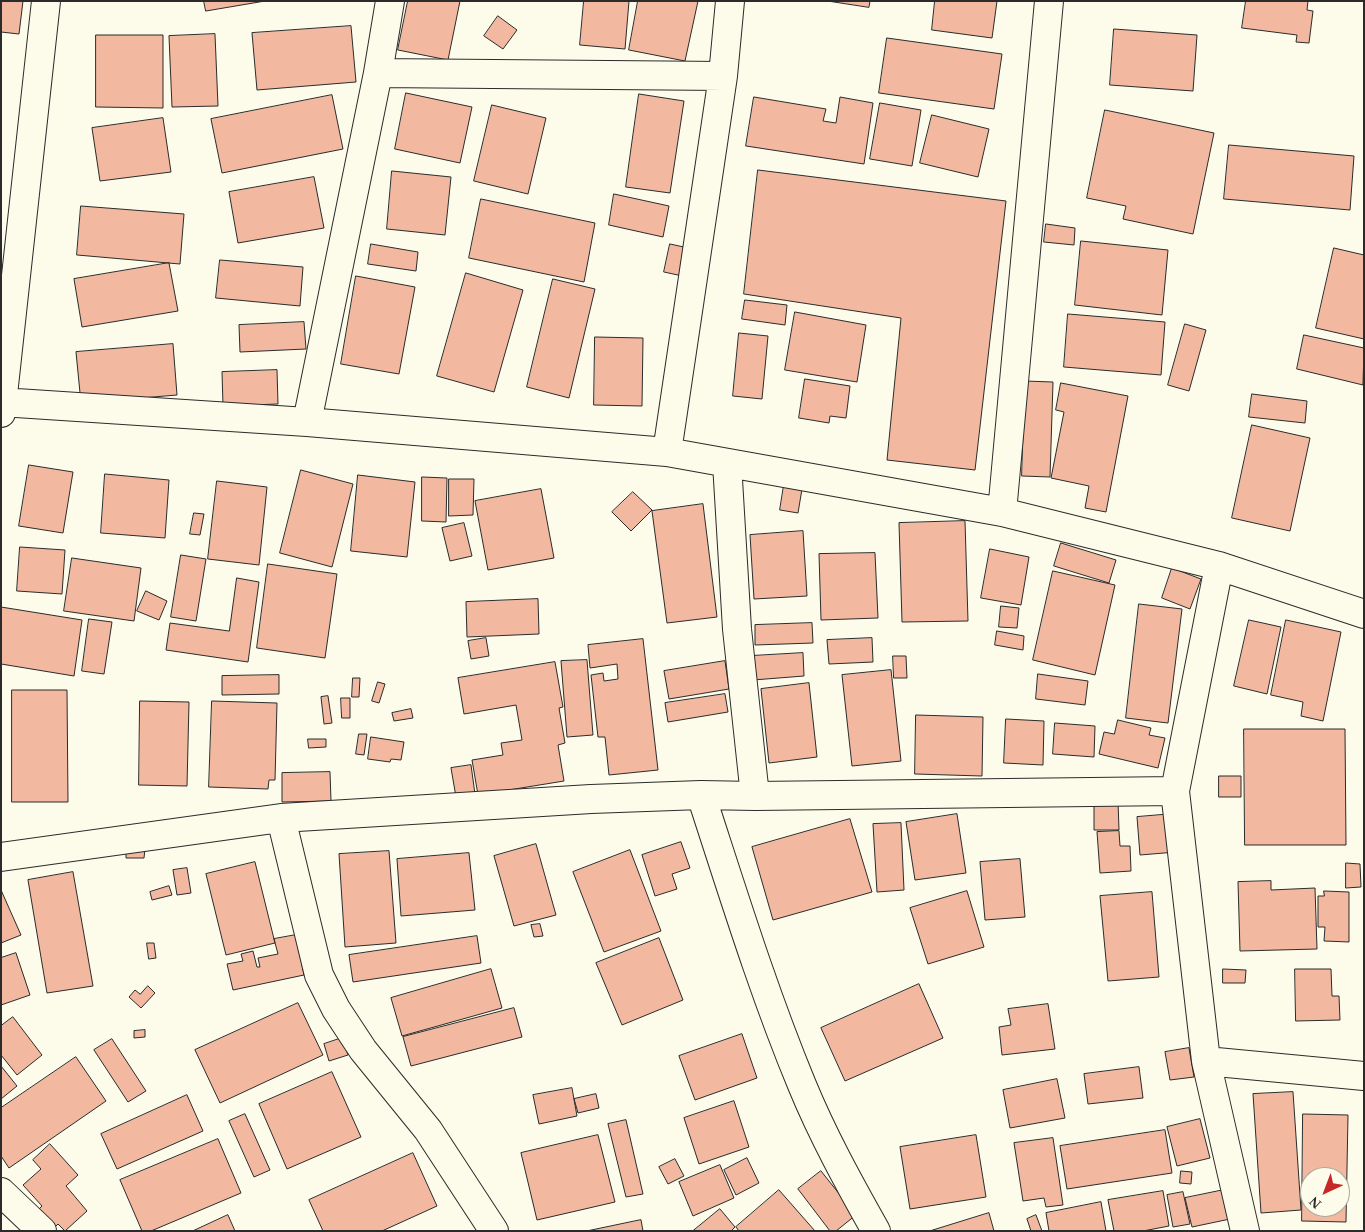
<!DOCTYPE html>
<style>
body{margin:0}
#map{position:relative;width:1365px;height:1232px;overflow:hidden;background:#fdfbea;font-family:Georgia,serif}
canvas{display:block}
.frame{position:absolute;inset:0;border:2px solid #2b2b2b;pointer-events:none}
.north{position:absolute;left:1300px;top:1167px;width:50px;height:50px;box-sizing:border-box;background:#fdfbea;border:1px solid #a9a89e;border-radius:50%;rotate:223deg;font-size:14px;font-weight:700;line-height:20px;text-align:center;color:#2b2b2b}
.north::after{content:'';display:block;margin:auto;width:18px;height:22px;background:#c62828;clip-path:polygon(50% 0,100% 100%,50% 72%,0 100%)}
</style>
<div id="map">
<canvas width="1365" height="1232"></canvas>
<div class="frame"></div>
<div class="north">N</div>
</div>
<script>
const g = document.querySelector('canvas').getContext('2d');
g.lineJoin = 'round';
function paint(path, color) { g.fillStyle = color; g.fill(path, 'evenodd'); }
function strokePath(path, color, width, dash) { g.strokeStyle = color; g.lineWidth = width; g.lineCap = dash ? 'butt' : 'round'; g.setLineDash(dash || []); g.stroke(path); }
const building = new Path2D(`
 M1,1h22l-4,33 -18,-2z
 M204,1h61l-59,10z
 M408,1h52l-12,59 -50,-10z
 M584,1h45l-4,48 -45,-4z
 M638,1h60l-13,60 -56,-11z
 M828,1h42l-1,6z
 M935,1h62l-5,37 -60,-8z
 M1246,1h62l-1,9 6,1 -4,32 -13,-1 1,-7 -55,-7z
 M498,16l19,14 -14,19 -19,-13z
 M351,26l5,56 -99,8 -5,-57z
 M1114,29l83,6 -4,56 -83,-6z
 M215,34l3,72 -46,1 -3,-71z
 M96,35h67v73l-67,-1z
 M887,38l115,16 -8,55 -115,-16z
 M406,93l66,14 -12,56 -65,-14z
 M639,94l45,7 -14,92 -44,-6z
 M332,95l11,54 -121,24 -11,-54z
 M754,97l72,12 -3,12 13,2 4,-26 33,6 -9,61 -118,-18z
 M880,103l41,7 -9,56 -42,-7z
 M492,105l54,13 -18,76 -54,-13z
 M1105,110l109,23 -21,101 -70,-15 3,-13 -39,-8z
 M932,115l57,14 -11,48 -58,-14z
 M163,118l8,54 -71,9 -8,-53z
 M1229,145l125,11 -4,54 -126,-11z
 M758,170l248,31 -31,269 -88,-10 14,-142 -157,-24z
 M392,171l59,6 -6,58 -58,-6z
 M314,177l10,51 -86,15 -9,-51z
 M614,194l55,12 -6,31 -54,-12z
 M481,199l114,24 -11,59 -115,-24z
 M81,206l103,8 -4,50 -103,-9z
 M1046,224l29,4 -1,17 -30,-3z
 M1081,241l87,9 -6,65 -87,-10z
 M371,244l47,8 -2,19 -48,-7z
 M670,244l23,5 -6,28 -23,-5z
 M1334,248l30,7v84l-48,-11z
 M220,260l83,7 -3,39 -84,-8z
 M169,263l9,48 -96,16 -8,-48z
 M466,273l57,17 -29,102 -57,-16z
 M356,276l59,11 -16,87 -58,-10z
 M553,279l42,10 -26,109 -42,-11z
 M745,300l42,5 -2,20 -43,-6z
 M795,312l71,13 -9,57 -72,-12z
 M1068,314l97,8 -4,53 -97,-8z
 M304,322l2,27 -66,3 -1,-27z
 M1185,324l21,6 -17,61 -21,-6z
 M739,333l29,3 -6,63 -29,-3z
 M1304,335l60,13 -1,37 -66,-16z
 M595,337l48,1 -1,68 -48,-1z
 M173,344l4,51 -96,8 -5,-51z
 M277,370l1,34 -55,2 -1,-34z
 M805,379l45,7 -4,32 -16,-2 -1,7 -30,-5z
 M1025,381l28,1 -3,95 -28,-1z
 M1061,383l67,13 -22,116 -21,-4 4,-22 -38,-8 13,-66 -8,-2z
 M1252,394l55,7 -2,22 -56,-6z
 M1252,425l58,13 -20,93 -58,-13z
 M29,465l44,7 -10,61 -44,-7z
 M301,470l52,14 -21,83 -52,-14z
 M105,474l64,6 -4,58 -64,-5z
 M358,475l57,7 -8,75 -56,-6z
 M422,477l25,1 -1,44 -24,-1z
 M449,479h25l-1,36 -24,1z
 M217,481l50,6 -8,78 -51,-6z
 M784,485l18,4 -4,24 -18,-3z
 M541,489l13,69 -66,12 -13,-69z
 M633,492l19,18 -21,21 -19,-19z
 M703,504l14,113 -50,6 -15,-112z
 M194,513l10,1 -4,21 -10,-1z
 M965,521l3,100 -66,1 -3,-99z
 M464,523l8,33 -22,5 -8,-33z
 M803,531l4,65 -53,3 -4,-64z
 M1061,543l55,17 -7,23 -55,-17z
 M20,547l45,3 -3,44 -45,-3z
 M990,549l39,8 -8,48 -40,-7z
 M875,553l3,65 -57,2 -2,-66z
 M181,555l25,4 -10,62 -25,-4z
 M72,558l69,10 -7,53 -70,-10z
 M268,564l69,10 -12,84 -68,-10z
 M1172,568l29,11 -11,30 -28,-11z
 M1053,571l62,14 -20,90 -62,-15z
 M237,578l22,4 -11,80 -82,-12 4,-27 59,8z
 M146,591l21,10 -8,19 -22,-9z
 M538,599l1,35 -72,3 -1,-35z
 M1139,604l43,5 -14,114 -42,-5z
 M1001,606l18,2 -2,20 -18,-1z
 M1,607l81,13 -8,56 -73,-12z
 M89,619l23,3 -8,52 -22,-3z
 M1249,620l32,7 -14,67 -33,-8z
 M1286,620l55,12 -18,89 -22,-5 2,-14 -32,-7z
 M812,623l1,20 -58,2v-20z
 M997,631l27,5 -1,14 -28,-5z
 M486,638l3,18 -18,3 -3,-18z
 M872,638l1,24 -44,2 -2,-24z
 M643,639l15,131 -49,5 -4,-38h-7l-7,-62 12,-2 1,8 14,-2 -1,-15 -27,4 -2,-23z
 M803,653l1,23 -51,4 -2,-24z
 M893,656h13l1,22h-13z
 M587,660l6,75 -26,2 -6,-76z
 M725,661l4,28 -60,10 -5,-28z
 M555,662l8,45 -4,1 6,35 -7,2 6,36 -86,14 -6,-35 31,-5 -2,-12 21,-3 -6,-35 -52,9 -6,-36z
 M891,670l10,91 -49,5 -10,-91z
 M1038,674l50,7 -3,24 -49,-6z
 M279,675v19l-57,1v-19z
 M353,678h7l-1,19h-7z
 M378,682l7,2 -6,19 -7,-2z
 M809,683l8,74 -48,6 -8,-74z
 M12,690h55l1,112h-56z
 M725,694l3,18 -60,10 -3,-19z
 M328,696l4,27 -8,1 -3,-27z
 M341,698h9v20h-8z
 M140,701l49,1 -2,84 -48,-1z
 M212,701l65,2 -2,77h-6l-1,9 -59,-2z
 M411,709l2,9 -19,3 -2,-8z
 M916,715l67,2 -1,59 -67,-2z
 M1006,719l38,2 -1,44 -39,-2z
 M1118,720l33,8 -2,7 16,3 -7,30 -59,-14 5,-22 10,2z
 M1055,723l40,3 -1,31 -41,-3z
 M1244,729h101l1,116h-101z
 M359,734h8l-3,21 -8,-1z
 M371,737l33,5 -3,18 -10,-1 -1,3 -22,-3z
 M308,739h18v8l-17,1z
 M471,765l4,29 -19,3 -5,-29z
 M330,772l1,29 -49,1v-29z
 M1219,776h22v21h-22z
 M1118,801l1,29h-25v-28z
 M957,814l9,59 -51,7 -9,-58z
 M1173,814l3,38 -36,3 -3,-38z
 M850,819l22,73 -99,28 -21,-73z
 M901,823l3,67 -27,2 -4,-68z
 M1119,831l1,15h10l1,25 -31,2 -3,-41z
 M681,842l9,26 -18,6 5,15 -22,7 -13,-41z
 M536,844l20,71 -42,11 -20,-70z
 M145,849l-1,9h-18v-8z
 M630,850l31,81 -57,21 -31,-80z
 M389,851l7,92 -51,4 -6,-93z
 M469,853l6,57 -74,6 -4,-57z
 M1020,859l5,58 -40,3 -5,-58z
 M255,862l20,81 -49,12 -20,-81z
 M1346,863l14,1 1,23 -15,1z
 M187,868l4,25 -14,2 -4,-25z
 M73,872l20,114 -46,7 -19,-113z
 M1271,881v9l44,-2 2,61 -77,2 -2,-69z
 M169,886l3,9 -20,5 -2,-8z
 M1,890l20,45 -20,8z
 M967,891l17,56 -56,17 -18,-56z
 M1324,891l25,1v50l-25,-1 1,-14h-7v-31h6z
 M1152,892l7,85 -51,4 -8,-85z
 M540,924l3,12 -9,1 -3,-12z
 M296,935l8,40 -71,15 -6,-26 16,-3 -2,-7 12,-3 4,16h3l-2,-9 20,-4 -4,-15z
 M477,936l4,27 -128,19 -4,-27z
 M659,938l24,62 -61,25 -26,-62z
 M147,943h7l2,15 -7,1z
 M16,953l14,42 -29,10v-47z
 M491,969l11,39 -100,28 -11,-38z
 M1223,969l23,1 -1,13h-22z
 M1295,969h36l1,27h7l1,24 -44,1z
 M919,984l24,54 -98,43 -24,-53z
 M148,986l7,7 -14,15 -12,-11 6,-7 5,4z
 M298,1003l25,52 -103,48 -25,-53z
 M1048,1004l7,45 -53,6 -3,-28 12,-2 -3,-16z
 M514,1008l8,29 -111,29 -8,-29z
 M13,1017l29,38 -25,20 -16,-20v-29z
 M145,1030v7l-11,1v-7z
 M742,1034l15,44 -62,22 -16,-44z
 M342,1038l6,17 -19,6 -5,-17z
 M112,1039l34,52 -18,11 -34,-52z
 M1189,1048l5,29 -24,3 -5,-28z
 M76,1057l30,44 -97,67 -8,-12v-48z
 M1,1066l16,20 -16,13z
 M1139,1067l4,31 -55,6 -4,-30z
 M332,1072l29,65 -74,32 -28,-65z
 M1057,1079l8,39 -55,10 -7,-38z
 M572,1088l5,28 -38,8 -6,-29z
 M1293,1092l8,118 -40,3 -8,-119z
 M596,1094l3,14 -21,5 -4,-14z
 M187,1095l16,36 -86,38 -16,-35z
 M734,1101l15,46 -50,17 -15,-46z
 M245,1114l25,56 -16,7 -25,-56z
 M1303,1114l45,1 -2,107 -44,-1zM1310,1177h30v30h-30z
 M1200,1119l10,39 -33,8 -10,-39z
 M626,1120l17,74 -17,3 -18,-73z
 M1165,1130l7,43 -105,16 -7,-43z
 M598,1135l17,67 -78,18 -16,-67z
 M976,1135l10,62 -76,12 -10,-62z
 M1053,1138l10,67 -17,2 -2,-9 -21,3 -9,-58z
 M218,1139l23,54 -90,38h-9l-22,-51z
 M50,1144l28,31 -12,11 21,25 -22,20 -7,-7 -3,3 -16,-18 3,-3 -19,-21 18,-16 -8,-9z
 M413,1153l24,53 -55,25h-59l-14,-31z
 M747,1158l12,25 -23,12 -12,-25z
 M675,1159l9,17 -16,8 -9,-17z
 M720,1165l14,33 -41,18 -14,-34z
 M821,1171l35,44 -20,16h-6l-32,-42z
 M1181,1171l11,1 -1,12 -11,-1z
 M779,1190l36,41h-76l-3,-4z
 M1224,1190l6,29 -38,8 -7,-29z
 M1163,1191l6,35 -26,5h-29l-6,-31z
 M1183,1192l7,32 -17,3 -6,-32z
 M1101,1202l5,29h-57l-3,-18z
 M720,1209l15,18 -4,4h-38z
 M989,1213l5,18h-64z
 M228,1215l7,16h-42z
 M1036,1215l6,16h-11l-4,-12z
 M641,1220l2,11h-56z`);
const street = new Path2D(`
 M378,73l345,3
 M1,402l306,20 360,30 335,60 217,54 145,48
 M1,413l45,-412
 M307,422l71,-349 12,-72
 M667,452l56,-376 7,-75
 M727,463l10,166 18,167
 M1002,512l47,-511
 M1175,791l31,270 39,170
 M701,795c32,98 62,196 101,290 21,51 47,98 74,146
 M281,818l38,157 17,34 27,41 65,80 66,101
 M1,857l280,-39 310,-19 110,-4 54,1 420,-5 44,-225
 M1206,1061l158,15
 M1,1192l41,39`);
paint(building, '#f2b8a0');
strokePath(building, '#2b2b2b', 1);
strokePath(street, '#2b2b2b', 30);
strokePath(street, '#fdfbea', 28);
</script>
